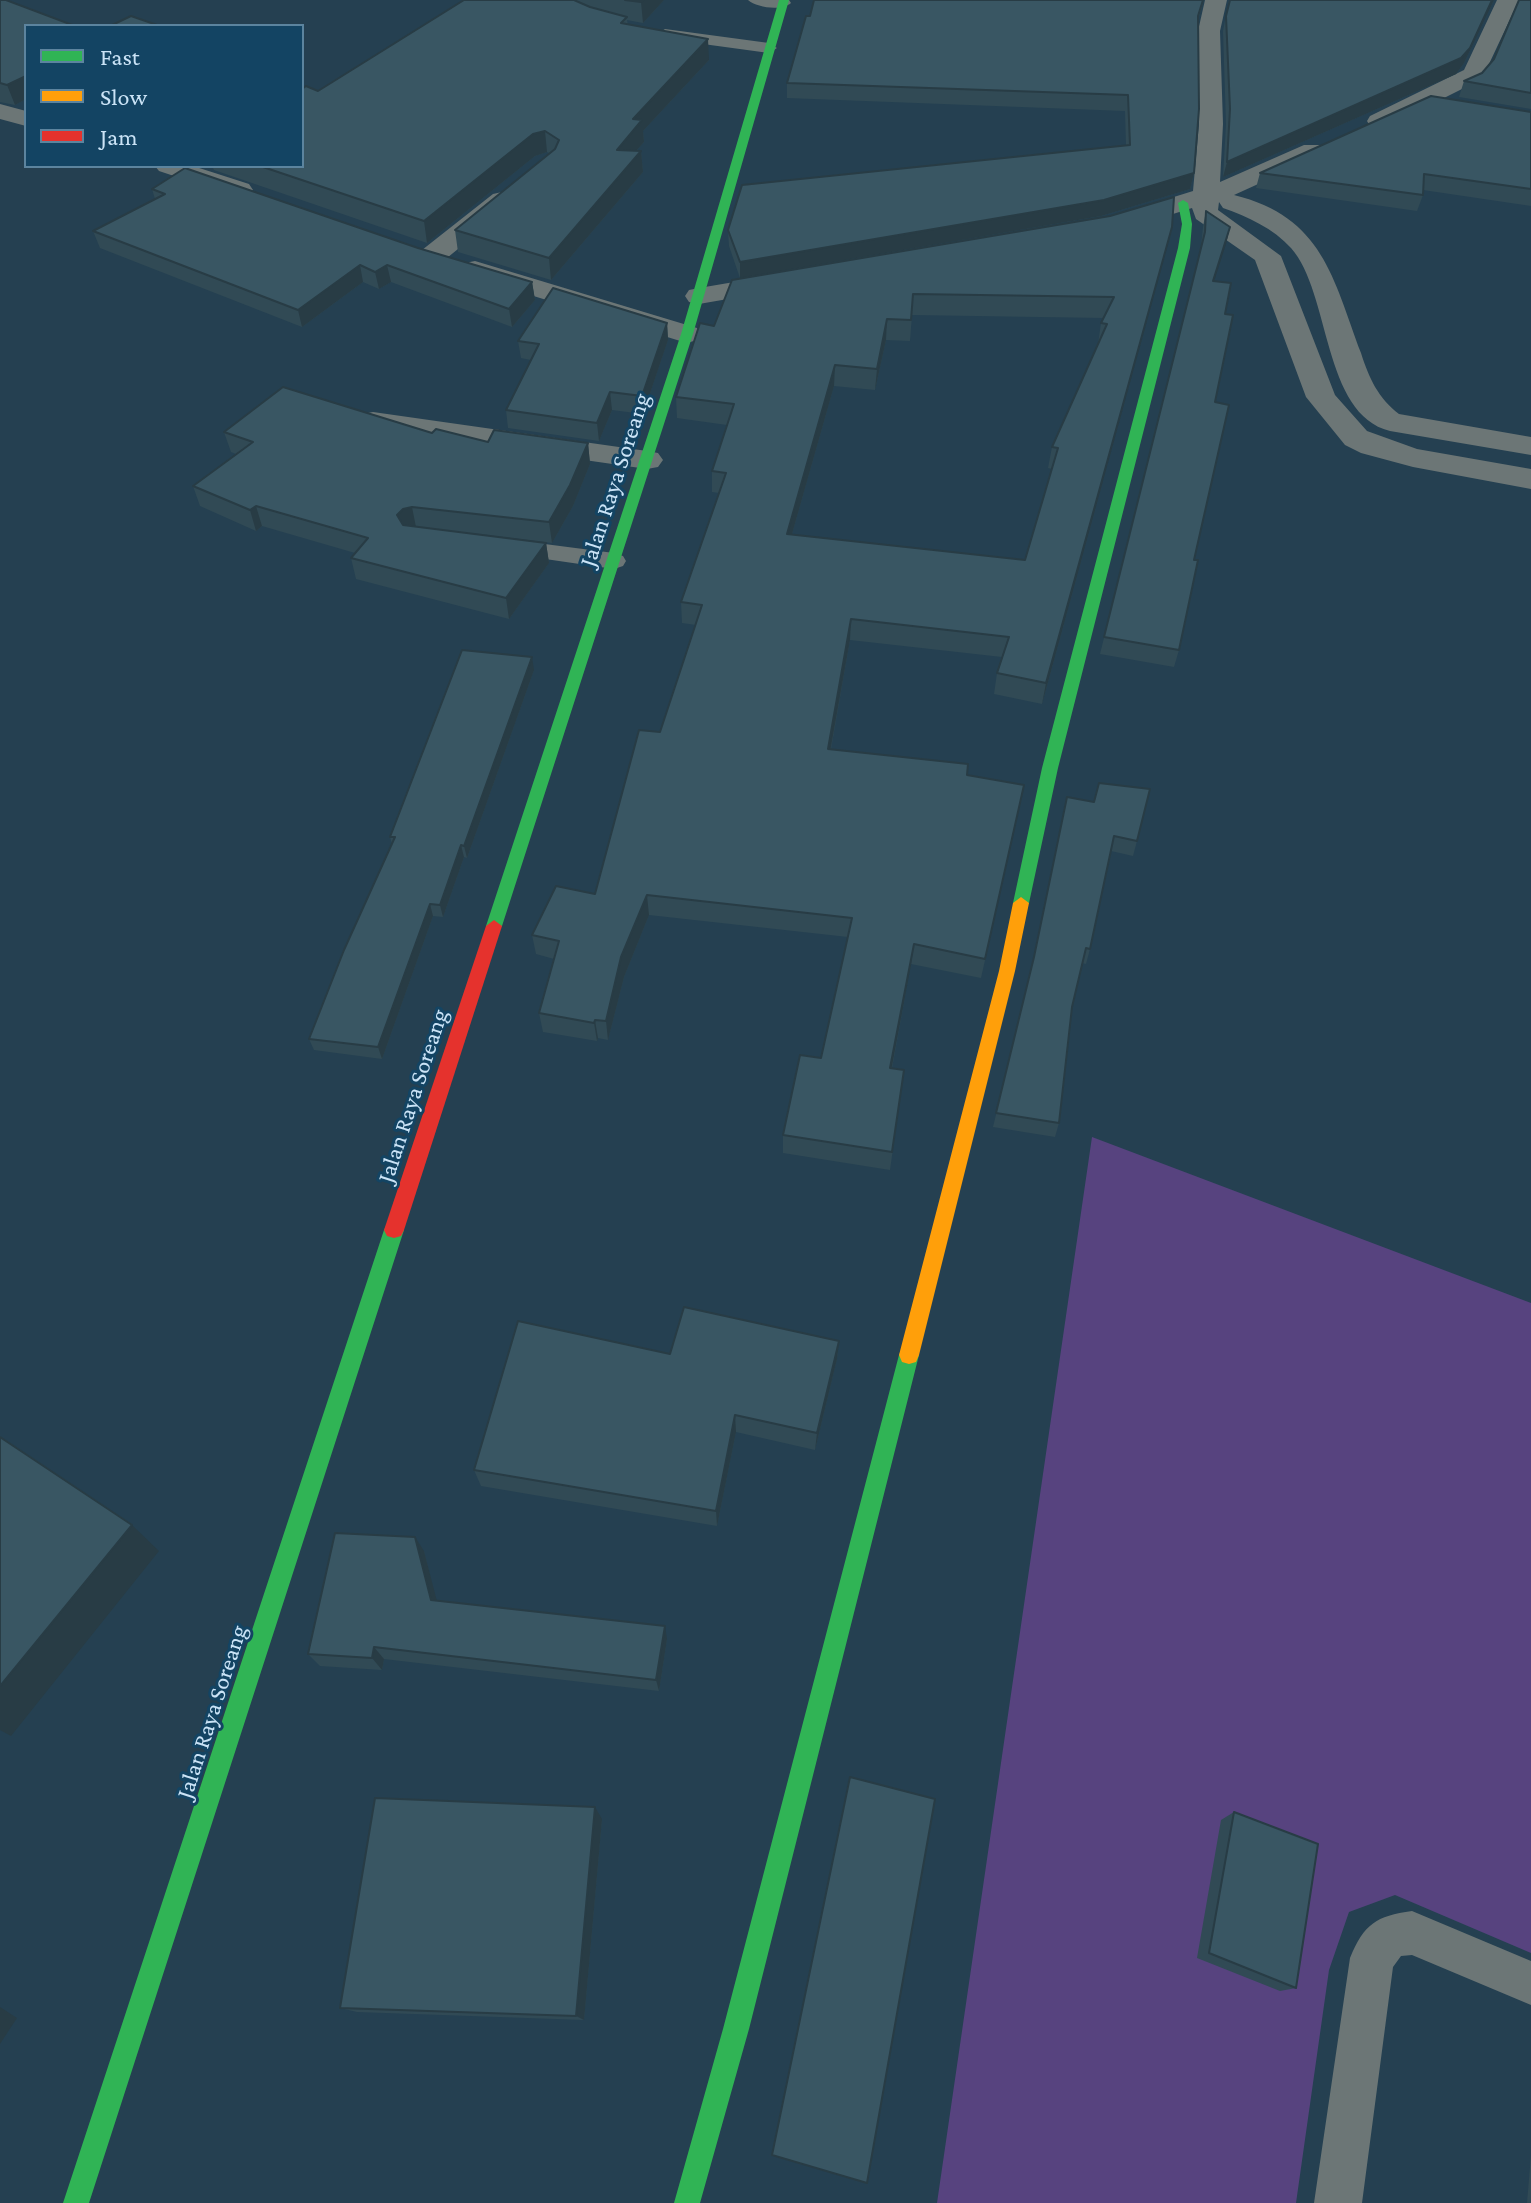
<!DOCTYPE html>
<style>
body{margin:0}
#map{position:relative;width:1531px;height:2203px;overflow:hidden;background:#254051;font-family:"Crimson Pro",serif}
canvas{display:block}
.legend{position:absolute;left:24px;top:24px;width:280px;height:144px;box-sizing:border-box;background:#134463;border:2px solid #5c849e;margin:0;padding:10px 14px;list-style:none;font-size:24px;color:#cae3f6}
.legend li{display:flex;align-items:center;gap:16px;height:40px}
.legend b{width:40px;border:2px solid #5c849e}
</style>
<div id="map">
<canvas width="1531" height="2203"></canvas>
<ul class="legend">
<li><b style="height:10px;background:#30b455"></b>Fast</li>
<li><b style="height:10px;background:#ff9f0a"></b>Slow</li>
<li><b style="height:10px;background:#e5322d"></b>Jam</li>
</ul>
</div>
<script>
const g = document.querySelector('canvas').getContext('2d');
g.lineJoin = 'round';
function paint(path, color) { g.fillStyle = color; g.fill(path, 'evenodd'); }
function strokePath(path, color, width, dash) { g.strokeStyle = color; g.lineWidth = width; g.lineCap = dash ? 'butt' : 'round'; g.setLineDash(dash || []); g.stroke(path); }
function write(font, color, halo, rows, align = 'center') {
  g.font = font + ' "Crimson Pro",serif'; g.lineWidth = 6; g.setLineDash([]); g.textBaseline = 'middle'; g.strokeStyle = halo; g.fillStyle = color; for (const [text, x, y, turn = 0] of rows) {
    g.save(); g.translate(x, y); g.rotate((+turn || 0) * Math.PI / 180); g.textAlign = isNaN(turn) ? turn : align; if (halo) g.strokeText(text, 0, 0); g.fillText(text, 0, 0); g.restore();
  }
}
const green = new Path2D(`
 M1092,1137l439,166v650l-136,-58 -46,17 -20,58 -33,233h-359z`);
const lane = new Path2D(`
 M748,0h41l2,3c-9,8 -34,5 -43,-3z
 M665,29l104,14 8,5 -8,5 -110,-15 -2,-4z
 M506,539l108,14 9,3 3,5 -3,5 -9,3 -117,-17 -3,-5 3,-5z
 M1412,1911l119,50v44l-119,-50 -11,1 -8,11 -31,236h-48l36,-245c14,-34 26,-42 62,-47z`);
const street = new Path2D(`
 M1205,0h22l-7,31 3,93 -3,58 84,-37h18l4,5 -4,5 -88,40c89,22 99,83 127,158 8,25 17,45 38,61l132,23v18l-141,-24c-68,-17 -59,-138 -99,-183 -17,-19 -44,-32 -68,-40l-4,-6 -1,8 63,46 54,139 32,36 50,18 114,20v20l-118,-22 -52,-14 -16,-8 -39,-48 -51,-137 -59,-41 -4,-11 -54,17 -9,-2 -4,-6 4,-6 64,-20 6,-67 -1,-93z
 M1497,0h22l-37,79 -94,47h-18l-3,-5 3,-5 94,-46z
 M0,104l26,7v15l-26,-7z
 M155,166h38l56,18 4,6 -4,6 -9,2 -81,-27z
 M502,192l9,2 4,6 -4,6 -69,56 -10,2 -10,-2 -4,-6 4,-6 71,-56z
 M475,261l222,67 4,6 -4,6 -10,3 -10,-3 -212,-65 -4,-6 4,-6z
 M787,273l10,2 4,6 -4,6 -98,17 -10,-2 -4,-6 4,-6 10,-2z
 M373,412l274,39 11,2 5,7 -5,7 -11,2 -285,-41 -4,-7 4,-7z`);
const fast = new Path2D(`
 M779,0h10l-96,334 -191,592 -8,6 -8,-6 195,-592z
 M1183,200l5,3 4,21 -2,24 -132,520 -29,135 -8,6 -8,-6 29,-135 136,-520 4,-24 -4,-21z
 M394,1222l7,2 3,6 -315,973h-26l321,-973 3,-6z
 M909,1346l7,2 3,7 -170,674 -49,174h-26l49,-174 176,-674 3,-7z`);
const slow = new Path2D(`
 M1021,897l8,6 -14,68 -96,384 -3,7 -7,2 -7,-2 -3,-7 100,-384 14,-68z`);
const jam = new Path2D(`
 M494,920l8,6 -98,304 -3,6 -7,2 -7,-2 -3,-6 102,-304z`);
const wall = new Path2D(`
 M0,0l26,26v73l-11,6 -15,-3z
 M464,0h200l-21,23 -16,-3 1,5 81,35 -66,71 1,11 -8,9h5l2,21 -92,108 -93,-28 -3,-22 94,-77 -2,-1 -12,4 -108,87 -213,-73 -2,-4h90l16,-75z
 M814,0h390l-6,20 -4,153 -4,16 -89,27 -361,62 -11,-32 -1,-16 398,-85 -1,-34 -338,-13v-15l23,-67z
 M1229,0h265l-30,63 -8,11 -233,103 3,-53 -3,-93z
 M1531,0v109l-72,-12 5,-16 18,-8 12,-14z
 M1531,112v94l-108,-16v5l-6,16 -161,-23 4,-15z
 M152,189l266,59 114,34 3,18 -23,27 -121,-45 -12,7 -16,-7 -61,45 -202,-79 -7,-17 62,-32z
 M1206,211l24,16 -16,54 11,33 -10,88 -21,158 -15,90 -5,17 -74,-13 101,-407 2,-20z
 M1167,247l-125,457 -48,-10 3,-21 5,-16 -152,-17 -19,109 136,26 53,30 -39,173 -70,-14 -19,104 12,2 -14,100 -107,-17v-18l38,-77 27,-121 -199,-22 -25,62 -16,63 -10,-2 -1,3 -54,-9 -4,-19 15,-54 -18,-5 -4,-19 63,-41 65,-162 36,-107 -14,-2 -1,-21 38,-109 -7,-1v-21l15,-46 -50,-7 -1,-21 38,-71zM912,315l191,3 -2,5 -3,21 -46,103 -4,21 4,1 -27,91 -233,-26 42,-148 41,4 11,-50 24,1z
 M667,323l1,17 -25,74 -31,-4 -13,31 -91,-13 -2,-18 25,-50 -10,-2 -3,-17z
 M224,432l208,1 56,9 100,1 2,21 -17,42 -21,37 -81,-10 75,10 3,20 -40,56 -153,-40 -5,-21 4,-5 -93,-27 -6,5 -56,-25 -7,-20 43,-32 -5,-2z
 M534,670l-67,188 -3,-1 -21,60 -10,-1 -51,143 -68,-9 -5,-11 83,-195 -2,-7z
 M1094,802l43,39 -4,15 -22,-5 -21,98 -4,15 -4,-1 -10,44 -13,116 -4,14 -62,-10 39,-161z
 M839,1341l-2,18 -22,91 -79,-18 -19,94 -236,-40 -7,-16 196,-116z
 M424,1551l12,49 231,39 -8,52 -275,-32 -2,11 -62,-4 -12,-12z
 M1234,1812l62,176 -16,3 -83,-33 24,-138z
 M602,1819l-18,201 -227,-8 -17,-4z
 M1531,2155v48h-4z`);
const shadedWall = new Path2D(`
 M644,0h20l-21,23 -2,-21z
 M1492,0h2l-30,63 -8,11 -233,103 4,-15z
 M708,39l1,21 -66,71 1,11 -26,29 -1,-21 16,-31z
 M26,76v23l-11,6 -8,-20z
 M545,131l2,21 -12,4 -108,87 -3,-22 109,-87z
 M641,151l2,21 -92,108 -2,-22z
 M1194,173l-4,16 -89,27 -361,62v-16z
 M1172,227l-5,20 -125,457 4,-21z
 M1230,227l-4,17 -17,53 4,-16z
 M360,265l3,17 -61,45 -4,-17z
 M387,265l4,17 -12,7 -4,-17z
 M532,282l3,18 -23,27 -3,-18z
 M887,319l-1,21 -11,50 2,-21z
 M667,323l1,17 -25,74 -1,-18z
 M835,365l-1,21 -48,169 1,-21z
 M610,392l2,18 -13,31 -2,-18z
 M588,443l2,21 -17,42 -21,37 -3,-21z
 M256,506l6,20 -6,5 -6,-21z
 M412,507l4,20 -14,8 -5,-20 6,-6z
 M546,543l3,20 -40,56 -3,-21z
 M851,619l-1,21 -23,129 1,-20z
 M532,657l2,13 -67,188 -3,-12z
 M461,845l3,12 -21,60 -3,-12z
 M647,895l2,20 -25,62 -16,63 -2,-19 15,-64z
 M430,904l3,12 -51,143 -4,-12z
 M914,944l-3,20 -23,123 2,-19z
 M595,1020l3,18 -1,3 -3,-18z
 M839,1341l-2,18 -22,91 2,-17z
 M735,1415l1,17 -19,94 -1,-15z
 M132,1525l27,26 -148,185 -11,-6v-44z
 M415,1537l9,14 16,62 -9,-13z
 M665,1626l2,13 -8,52 -3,-11z
 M374,1647l10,12 -2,11 -10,-12z
 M595,1807l7,12 -18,201 -8,-4z
 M0,2007l17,11 -17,26z`);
const building = new Path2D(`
 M0,0h6l69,26h-49v50l-19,9 -7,-2z
 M464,0h110l16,7 37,10 -6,6 87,16 -75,80 9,1 -25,30 24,1 -92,107 -94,-28 100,-81 4,-9 -14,-9 -12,3 -109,87 -164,-55h42v-77l4,-3 12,5z
 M625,0h19l-3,2z
 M814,0h389l-5,16 1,93 -5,64 -90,27 -364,62 -12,-32 14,-45 388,-40 -2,-50 -341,-12 19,-67h4z
 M1230,0h262l-22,48 -9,10 -234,104 3,-53 -4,-93z
 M1519,0h12v93l-67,-12 18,-8 12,-14z
 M131,16l29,10h-50z
 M1431,96l100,16v77l-107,-15 -1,21 -163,-22z
 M185,168l233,80 114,34 -23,27 -122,-44 -12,7 -15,-7 -62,45 -205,-79 72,-37 -13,-5z
 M1174,197l-2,30 -126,456 -49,-10 12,-36 -158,-18 -23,130 140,15 -1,11 57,10 -39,174 -71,-15 -24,124 14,2 -12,82 -109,-17 17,-80 21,3 31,-140 -205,-23 -26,62 -15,64 -11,-1 -1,3 -55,-10 20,-72 -27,-6 24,-49 39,8 44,-164 21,2 42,-127 -21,-3 45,-129 -14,-2 22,-67 -58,-7 24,-74 14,3 18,-46 378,-64zM913,294l201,3 -13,26 6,1 -55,123 6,1 -33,112 -238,-26 48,-169 42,4 10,-50 24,1z
 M1206,211l24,16 -17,54 18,2 -6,31 8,1 -18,87 14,3 -35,155h4l-19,90 -75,-13 101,-405z
 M553,288l114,35 -25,73 -32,-4 -13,31 -91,-13 33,-66 -21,-3z
 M283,387l149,46 4,-4 52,13 6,-12 94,13 -18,42 -21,37 -137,-15 -9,2 -6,6 6,10 143,18 -40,55 -155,-40 17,-20 -112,-32 -6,4 -57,-24 60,-44 -29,-10z
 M462,650l70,7 -68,189 -3,-1 -21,60 -10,-1 -52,143 -69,-8 35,-89 51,-113h-5z
 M1099,783l51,6 -13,52 -23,-5 -24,113 -4,-1 -14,59 -13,116 -63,-10 38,-156 33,-160 27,5z
 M684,1307l155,34 -22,92 -82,-18 -19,96 -242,-41 44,-149 152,33z
 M0,1437l132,88 -132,161z
 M335,1533l80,4 16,63 234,26 -9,54 -282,-33 -2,11 -64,-4z
 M850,1777l85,22 -68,384 -95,-28z
 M375,1798l220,9 -19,209 -236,-8z
 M1234,1812l84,32 -22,144 -87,-35z`);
const streetNames = [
 ["Jalan Raya Soreang",615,480,-72],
 ["Jalan Raya Soreang",413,1096,-72],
 ["Jalan Raya Soreang",212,1712,-72]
];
paint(green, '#57437f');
paint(lane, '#6c7676');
paint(street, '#6c7676');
paint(fast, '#30b455');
paint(slow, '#ff9f0a');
paint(jam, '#e5322d');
paint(wall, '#314a55');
paint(shadedWall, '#283c45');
paint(building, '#395663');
strokePath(building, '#283c45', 2);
write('24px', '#cae3f6', '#134463', streetNames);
</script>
